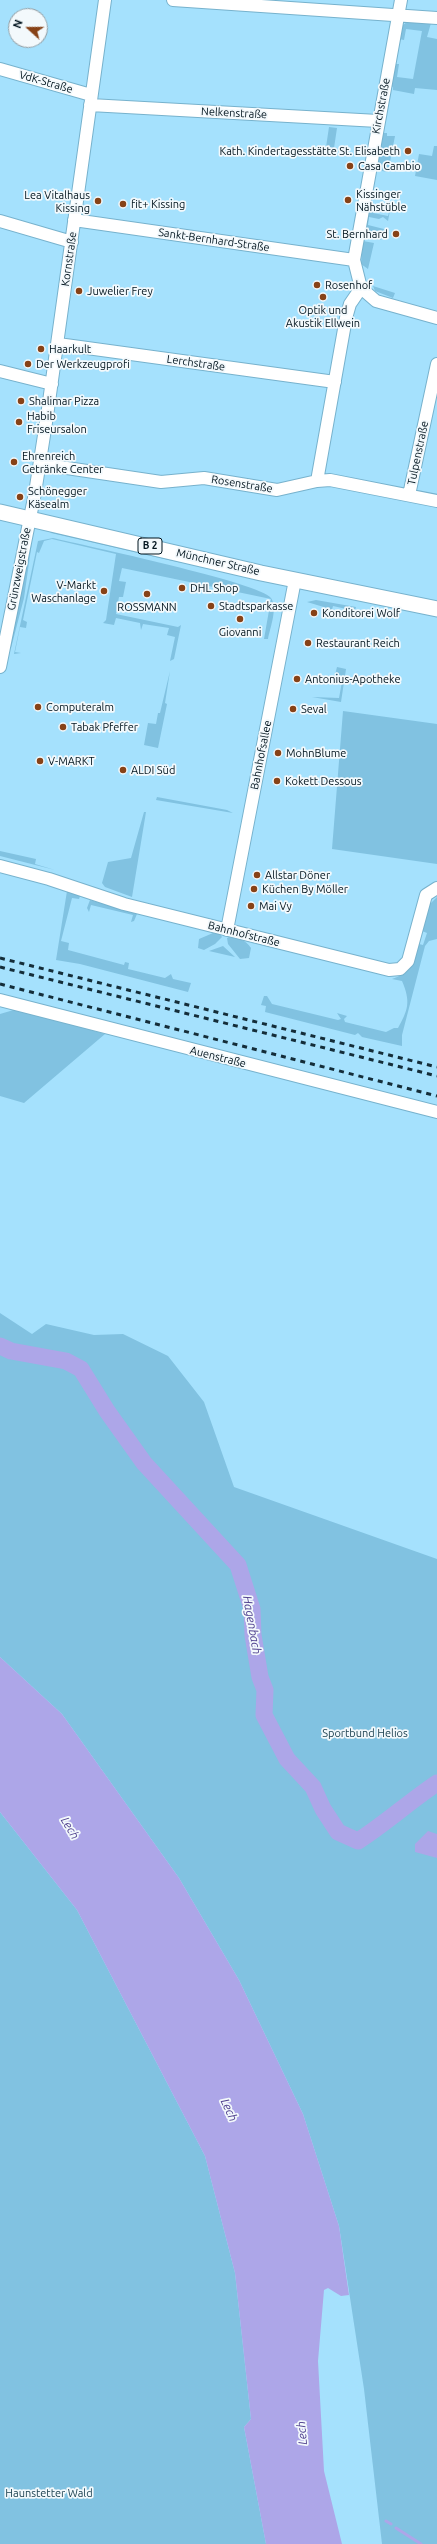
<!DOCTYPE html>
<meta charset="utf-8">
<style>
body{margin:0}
#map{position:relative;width:437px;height:2544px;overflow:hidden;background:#a5e1fd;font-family:Ubuntu,sans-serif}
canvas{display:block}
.north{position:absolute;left:8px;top:8px;width:40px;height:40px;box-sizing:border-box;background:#f3f9fc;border:1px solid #929da3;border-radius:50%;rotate:291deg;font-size:11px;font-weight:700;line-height:16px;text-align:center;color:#00141e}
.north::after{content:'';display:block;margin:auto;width:14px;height:18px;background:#874217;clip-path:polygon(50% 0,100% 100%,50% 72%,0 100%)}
</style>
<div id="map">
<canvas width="437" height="2544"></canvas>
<div class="north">N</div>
</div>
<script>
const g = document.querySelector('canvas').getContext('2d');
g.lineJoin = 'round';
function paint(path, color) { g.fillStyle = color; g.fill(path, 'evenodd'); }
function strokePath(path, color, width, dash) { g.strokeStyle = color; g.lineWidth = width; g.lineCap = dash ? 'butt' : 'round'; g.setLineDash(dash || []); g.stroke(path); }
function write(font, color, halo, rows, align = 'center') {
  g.font = font + ' Ubuntu,sans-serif'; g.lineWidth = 3.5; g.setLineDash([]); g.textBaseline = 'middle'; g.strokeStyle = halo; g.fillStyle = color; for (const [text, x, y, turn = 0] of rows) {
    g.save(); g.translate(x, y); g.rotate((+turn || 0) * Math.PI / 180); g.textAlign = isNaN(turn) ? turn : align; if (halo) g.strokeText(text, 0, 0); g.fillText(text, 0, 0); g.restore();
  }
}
const green = new Path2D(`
 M407,22l24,1 -4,14 10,2v51l-22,-2 -1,6 -21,-4v-3l-2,-1 3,-22h5l-2,13 16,2 9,-48 -16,-2 -2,11 -5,-1 4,-14z
 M329,127l8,1 -3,20 -8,-1z
 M382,133h5v3h8l-7,36 -12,-2z
 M434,146h3v34l-22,-4 4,-22 13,2z
 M392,200l-4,21 -5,-4 -4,2 -10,-2 -1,8 16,4 -3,11 -16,-3 5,-31 4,1 -1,6 15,3z
 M363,241l11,2 -6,26 -7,-5z
 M373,286l22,7 -2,5 -18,-7z
 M50,532l89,17 43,14 -131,-30z
 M53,538c29,7 209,45 218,60 7,10 -1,30 -3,41h-4l7,-40 -149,-31 -3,13 7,1 -3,15h-4l-3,17 62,13 3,-2 -7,34 -4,2 5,-24 -8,-2 2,-7 -26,-4 -2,6 -1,-7 -24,-5 -2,7 -11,-2 3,-3 10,-66 -64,-15 -8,2 -5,12 -2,-1 -14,68 4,2 -1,6 -6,-1 -5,25 6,1 -7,1 24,-113z
 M32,542l-8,56 -13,50h-3z
 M316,600l40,7 -1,4 -22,-5 -2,7 -5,-1 1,-4 -20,-6z
 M337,667l9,2 -5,33 -29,-5 27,1 4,-22 -8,-1z
 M170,671l-5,32 2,1 -9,44 -14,-3 4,-22 8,1 2,-11h2z
 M343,711l94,13v140l-105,-15z
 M157,797l70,13 6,3 -77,-13z
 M144,812h2l-14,85 -27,-10 -3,-4 6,-21 23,-4z
 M0,851l36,8 -1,5 20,6 -55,-14z
 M67,891l13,5 -1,3 -7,-1 -11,43 8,2 -1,7 56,15 1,-3 4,1 -1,6 37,9 6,-4 2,5 18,4 -3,9 -108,-28 -24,-4z
 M437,897v42l-8,2 -4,5 -23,89v11l-40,-9 -4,-4 -3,2 -90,-23 1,-6 -5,-1 3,-9h3l5,8 66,16 3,-1 -4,-6 10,3 -3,3 1,3 41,10 8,-4h4c10,-18 13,-26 4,-47l-10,-2c19,-6 21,-17 27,-35l4,1 4,-12 -5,-2 7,-26z
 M90,900l47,14 -3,7 -3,1 2,-7 -42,-10 -2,7 -2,-4z
 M213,933l7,1 2,3 -7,7 -11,6 -6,-2 1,-9z
 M229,937c10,2 16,2 22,11l-2,10 -9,1 -12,-15 -1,-6z
 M223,946l12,11 -26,-6z
 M17,1009l88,25 -81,69 -24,-7v-82z
 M0,1313l32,21 14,-10 48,11 29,-1 45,22 36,46 30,85 203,72v985h-55l-18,-155 -25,-163 -36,-112 -64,-134 -60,-102 -117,-164 -62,-57z
 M0,1812l77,98 128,246 30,117 16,146 -7,8 22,117h-266z`);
const water = new Path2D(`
 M0,1657l62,57 117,164 60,102 64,134 36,112 10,69 -8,1 -13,-8 -4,2 -6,71 6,110 18,73h-76l-22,-117 7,-8 -16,-146 -30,-117 -128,-246 -77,-98z
 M428,1831l9,3v24l-22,-6v-8z`);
const stream = new Path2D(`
 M386,2521l5,3
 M396,2528l25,16`);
const river = new Path2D(`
 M0,1346l11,5 55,10 15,8 26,42 37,52 94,102 14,44 1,26 7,42 5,13 -1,25 23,44 26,28 10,22 15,23 20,9c28,-18 52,-40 79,-58`);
const minor = new Path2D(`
 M173,0l264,18
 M401,0l-47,260 7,28 15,13 61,17
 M0,69l91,26
 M90,105l288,16
 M74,220l280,40
 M0,221l72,21
 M58,344l277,38
 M0,371l52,13
 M40,464l121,18 43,-4 73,12 40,-9 29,-163 4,-14 11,-16
 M317,481l13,-1 107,21
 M409,495l28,-131
 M0,667l35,-174 12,-77 58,-416
 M0,866l49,13 75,25 265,66 11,-1 8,-8 18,-66 11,-7
 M227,930l68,-350
 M0,1000l437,112`);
const major = new Path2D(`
 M0,512l261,61 176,36`);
const rail = new Path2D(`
 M0,958l437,109
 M0,967l437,109
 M0,984l437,112`);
const markers = [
 [408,151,4,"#874217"],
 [350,166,4,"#874217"],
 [348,200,4,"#874217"],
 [98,201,4,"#874217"],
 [123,204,4,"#874217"],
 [396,234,4,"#874217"],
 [317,285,4,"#874217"],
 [79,291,4,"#874217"],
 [323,297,4,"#874217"],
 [41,349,4,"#874217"],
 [28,364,4,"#874217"],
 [21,401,4,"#874217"],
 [19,422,4,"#874217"],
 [14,462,4,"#874217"],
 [20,497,4,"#874217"],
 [182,588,4,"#874217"],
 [104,591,4,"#874217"],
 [147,594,4,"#874217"],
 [211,606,4,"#874217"],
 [314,613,4,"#874217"],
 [240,619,4,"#874217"],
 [308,643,4,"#874217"],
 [297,679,4,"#874217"],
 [38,707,4,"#874217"],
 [293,709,4,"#874217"],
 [63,727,4,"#874217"],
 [278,753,4,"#874217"],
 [40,761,4,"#874217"],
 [123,770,4,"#874217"],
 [277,781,4,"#874217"],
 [257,875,4,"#874217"],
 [254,889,4,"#874217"],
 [251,906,4,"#874217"]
];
const shields = [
 [150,546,24]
];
const shieldNames = [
 ["B 2",150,546]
];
const streetNames = [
 ["VdK-Straße",46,82,16],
 ["Kirchstraße",381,106,-79],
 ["Nelkenstraße",234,113,3],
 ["Sankt-Bernhard-Straße",214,240,8],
 ["Kornstraße",69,259,-82],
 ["Lerchstraße",196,363,8],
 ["Tulpenstraße",418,453,-78],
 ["Rosenstraße",242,484,9],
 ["Münchner Straße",218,562,13],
 ["Grünzweigstraße",19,569,-79],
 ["Bahnhofsallee",261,755,-79],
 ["Bahnhofstraße",244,934,14],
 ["Auenstraße",218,1057,14]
];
const poiNames = [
 ["Kath. Kindertagesstätte St. Elisabeth",400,151,"right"],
 ["Casa Cambio",358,166],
 ["Kissinger",356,194],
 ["Nähstüble",356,207],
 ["Lea Vitalhaus",90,195,"right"],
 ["Kissing",90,208,"right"],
 ["fit+ Kissing",131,204],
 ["St. Bernhard",388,234,"right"],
 ["Rosenhof",325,285],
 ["Juwelier Frey",87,291],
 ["Optik und",323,310,"center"],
 ["Akustik Ellwein",323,323,"center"],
 ["Haarkult",49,349],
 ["Der Werkzeugprofi",36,364],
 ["Shalimar Pizza",29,401],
 ["Habib",27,416],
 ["Friseursalon",27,429],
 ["Ehrenreich",22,456],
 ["Getränke Center",22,469],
 ["Schönegger",28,491],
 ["Käsealm",28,504],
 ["V-Markt",96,585,"right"],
 ["Waschanlage",96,598,"right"],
 ["DHL Shop",190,588],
 ["Stadtsparkasse",219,606],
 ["ROSSMANN",147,607,"center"],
 ["Konditorei Wolf",322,613],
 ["Giovanni",240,632,"center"],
 ["Restaurant Reich",316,643],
 ["Antonius-Apotheke",305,679],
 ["Computeralm",46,707],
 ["Seval",301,709],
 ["Tabak Pfeffer",71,727],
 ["MohnBlume",286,753],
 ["V-MARKT",48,761],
 ["ALDI Süd",131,770],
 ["Kokett Dessous",285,781],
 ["Allstar Döner",265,875],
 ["Küchen By Möller",262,889],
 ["Mai Vy",259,906]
];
const parkNames = [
 ["Sportbund Helios",365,1733],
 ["Haunstetter Wald",49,2493]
];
const waterNames = [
 ["Hagenbach",252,1625,80],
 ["Lech",70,1828,59],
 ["Lech",229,2110,65],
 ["Lech",302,2433,-95]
];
paint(green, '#81c2e1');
paint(water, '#ada6e8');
strokePath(stream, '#ada6e8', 3);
strokePath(river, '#ada6e8', 17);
strokePath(minor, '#77b2cd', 14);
strokePath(major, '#77b2cd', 17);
strokePath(minor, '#fff', 12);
strokePath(major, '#fff', 15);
strokePath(rail, '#142d39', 3, [5, 5]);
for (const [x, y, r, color] of markers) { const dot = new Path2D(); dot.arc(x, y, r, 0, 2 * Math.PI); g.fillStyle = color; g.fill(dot); strokePath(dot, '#f3f9fc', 1.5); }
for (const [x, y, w] of shields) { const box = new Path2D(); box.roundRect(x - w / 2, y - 8, w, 16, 3); g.fillStyle = '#f3f9fc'; g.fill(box); strokePath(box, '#00141e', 1); }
write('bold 10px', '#00141e', null, shieldNames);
write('11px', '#00141e', '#f3f9fc', streetNames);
write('11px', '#00141e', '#f3f9fc', poiNames, 'left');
write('11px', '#1c4150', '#f3f9fc', parkNames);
write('italic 12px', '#50418f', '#f3f9fc', waterNames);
</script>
